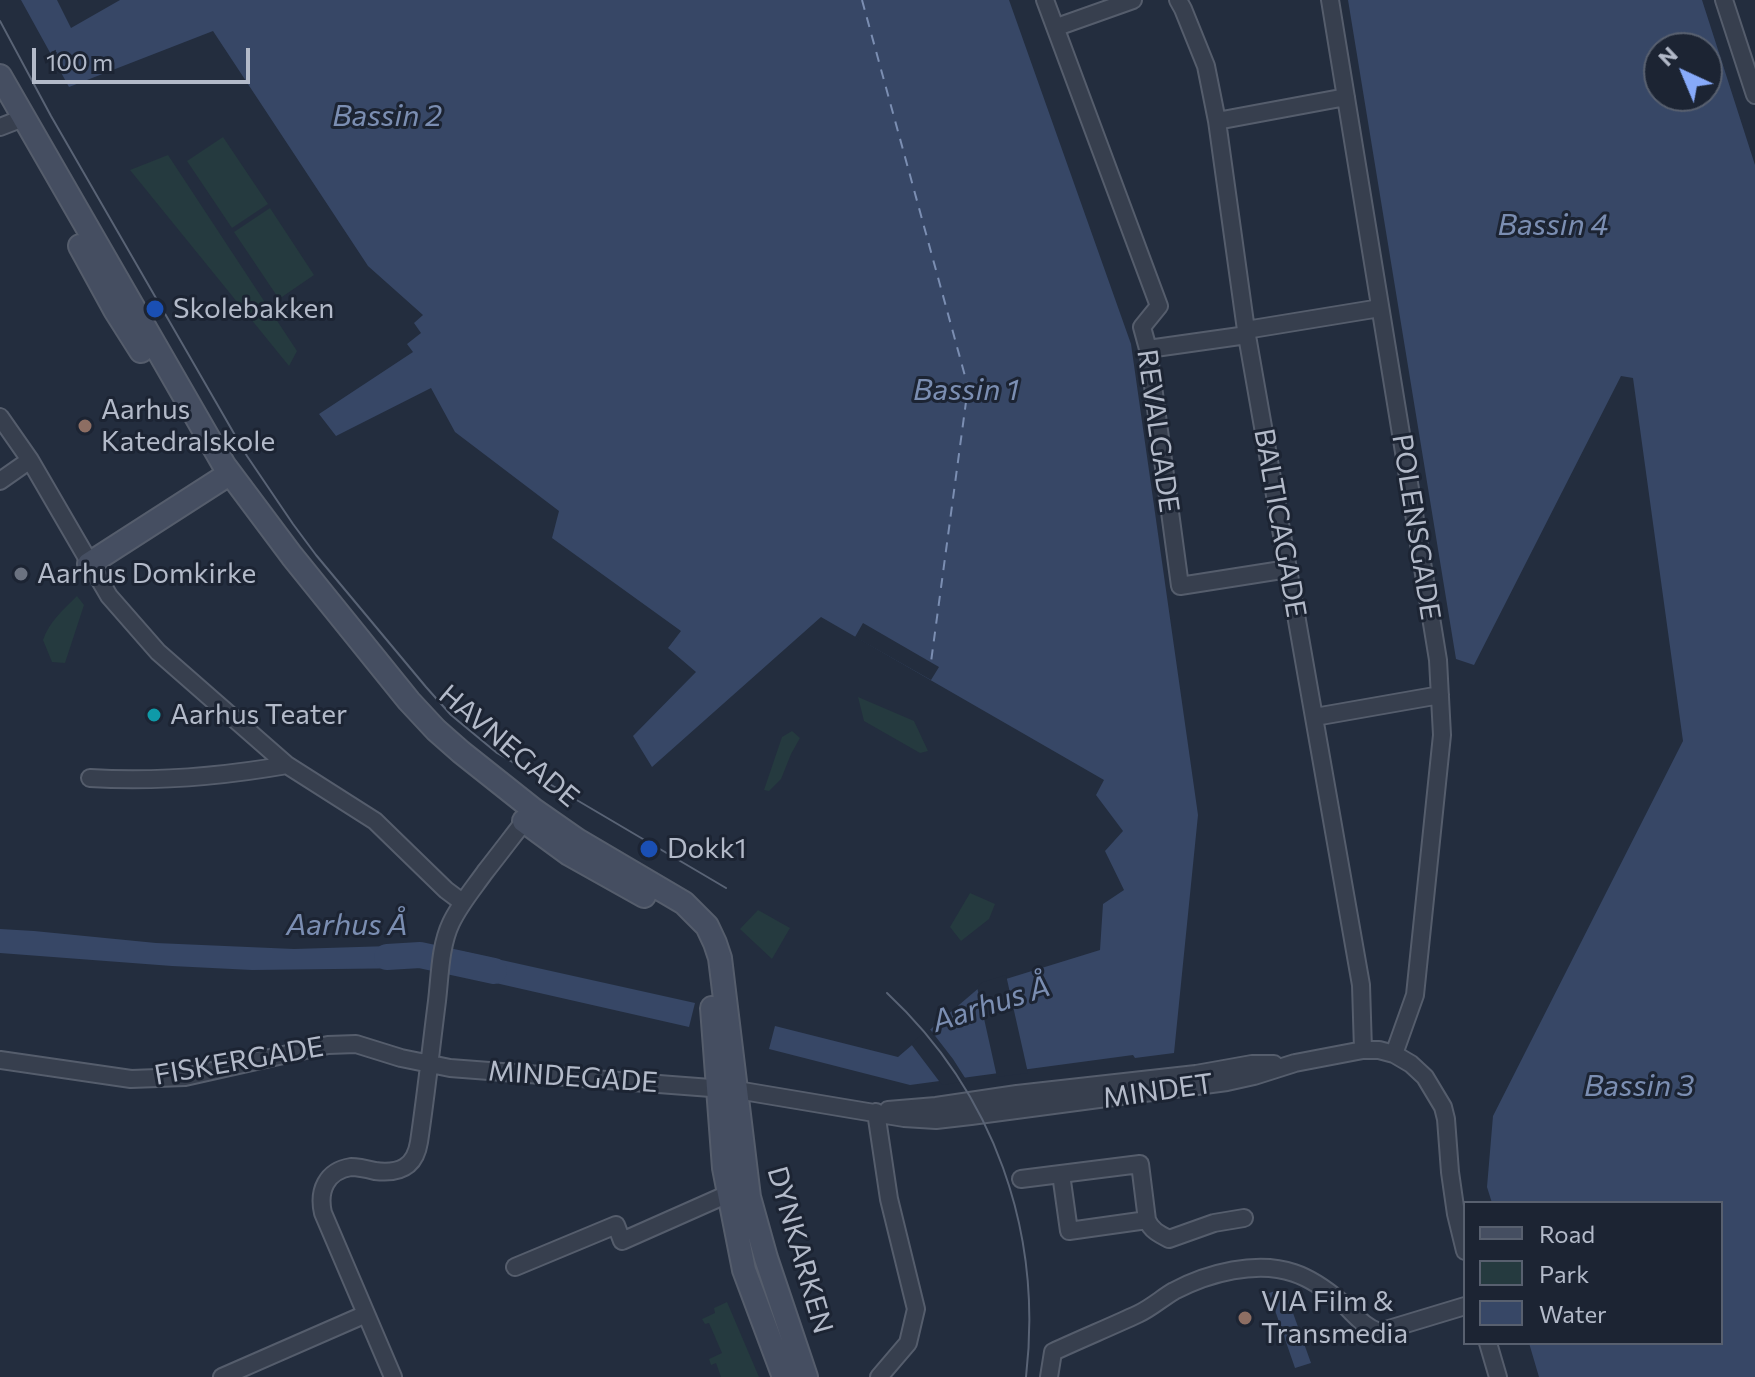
<!DOCTYPE html>
<meta charset="utf-8">
<style>
body{margin:0}
#map{position:relative;width:1755px;height:1377px;overflow:hidden;background:#232d3e;font-family:Commissioner,sans-serif}
canvas{display:block}
.legend{position:absolute;left:1463px;top:1201px;width:260px;height:144px;box-sizing:border-box;background:#1c2433;border:2px solid #58606f;margin:0;padding:10px 14px;list-style:none;font-size:24px;color:#b3bac9}
.legend li{display:flex;align-items:center;gap:16px;height:40px}
.legend b{width:40px;border:2px solid #58606f}
.north{position:absolute;left:1643px;top:32px;width:80px;height:80px;box-sizing:border-box;background:#1c2433;border:2px solid #58606f;border-radius:50%;rotate:316deg;font-size:22px;font-weight:700;line-height:32px;text-align:center;color:#b3bac9}
.north::after{content:'';display:block;margin:auto;width:28px;height:36px;background:#87aafa;clip-path:polygon(50% 0,100% 100%,50% 72%,0 100%)}
.scale{position:absolute;left:32px;top:48px;width:218px;height:36px;box-sizing:border-box;border:4px solid #b3bac9;border-top:0;padding-left:10px;font-size:24px;line-height:28px;white-space:nowrap;color:#b3bac9;-webkit-text-stroke:6px #1c2433;paint-order:stroke}
</style>
<div id="map">
<canvas width="1755" height="1377"></canvas>
<ul class="legend">
<li><b style="height:10px;background:#454e61"></b>Road</li>
<li><b style="height:22px;background:#253a3f"></b>Park</li>
<li><b style="height:22px;background:#374766"></b>Water</li>
</ul>
<div class="north">N</div>
<div class="scale">100 m</div>
</div>
<script>
const g = document.querySelector('canvas').getContext('2d');
g.lineJoin = 'round';
function paint(path, color) { g.fillStyle = color; g.fill(path, 'evenodd'); }
function strokePath(path, color, width, dash) { g.strokeStyle = color; g.lineWidth = width; g.lineCap = dash ? 'butt' : 'round'; g.setLineDash(dash || []); g.stroke(path); }
function write(font, color, halo, rows, align = 'center') {
  g.font = font + ' Commissioner,sans-serif'; g.lineWidth = 6; g.setLineDash([]); g.textBaseline = 'middle'; g.strokeStyle = halo; g.fillStyle = color; for (const [text, x, y, turn = 0] of rows) {
    g.save(); g.translate(x, y); g.rotate((+turn || 0) * Math.PI / 180); g.textAlign = isNaN(turn) ? turn : align; if (halo) g.strokeText(text, 0, 0); g.fillText(text, 0, 0); g.restore();
  }
}
const green = new Path2D(`
 M223,137l45,67 -36,24 -45,-67z
 M168,155l129,196 -8,15 -159,-196z
 M270,208l44,67 -35,24 -45,-67z
 M77,596l7,9 -19,58 -13,-1 -9,-22c6,-18 20,-30 34,-44z
 M858,697l56,24 14,30 -8,2 -56,-32z
 M792,731l8,7 -9,16 -10,25 -12,12 -5,-1 18,-53z
 M970,893l25,11 -6,15 -28,22 -11,-14z
 M758,910l32,18 -18,31 -32,-30z
 M727,1302l32,75h-38l-5,-14 -5,2 -2,-6 13,-6 -13,-30 -4,1 -3,-5 13,-6 -1,-5z`);
const water = new Path2D(`
 M21,0h36l14,28 49,-28h889l122,344 67,471 -24,238 -39,5 -2,-3 -223,30 -141,-36 6,-23 123,31 82,-70 120,-37 3,-46 21,-14 -19,-39 18,-20 -27,-36 8,-15 -283,-163 -169,150 -19,-31 63,-64 -28,-24 13,-17 -129,-93 7,-27 -104,-79 -24,-44 -95,48 -17,-22 94,-62 -6,-8 14,-11 -7,-10 9,-8 -55,-49 -155,-235 -144,56z
 M1348,0h354l53,165v1212h-216l-10,-34h192v-140h-229l-5,-16 6,-71 190,-375 -50,-363 -12,-2 -147,289 -18,-6zM1659,48h48v48h-48z
 M0,929l34,2 122,12 138,6 128,-4 -3,23 -167,2 -80,-4 -172,-13z
 M461,951l234,52 -6,24 -233,-53z
 M1284,1288l27,75 -16,5 -26,-75z`);
const pier = new Path2D(`
 M863,623l76,44 -8,13 -76,-43z
 M1006,975l22,98 -31,4 -20,-90 6,-5z
 M929,1028l24,31 14,22 -25,4 -31,-41z`);
const river = new Path2D(`
 M387,957l33,-2 74,16`);
const ferry = new Path2D(`
 M862,0l106,387 -37,275`);
const street = new Path2D(`
 M1045,0l114,306 -17,21 6,22 32,237 108,-17
 M1178,0l5,9 23,57 11,55 29,209 115,655 2,65
 M1330,0l108,660 4,75 -27,260 -21,59
 M1724,0l31,95
 M1057,27l76,-27
 M1217,121l129,-24
 M0,127l23,-9
 M1246,330l134,-22
 M1148,349l99,-14
 M0,417l30,43 79,136 49,56 129,113 88,56 71,69 16,12
 M0,481l30,-21
 M1315,717l125,-22
 M90,778c64,4 134,-2 197,-13
 M0,1060l131,19 54,-2 143,-32 28,-1 45,14 49,10 287,22 167,28 32,2 35,-4 256,-34 27,-6 41,-13 68,-13h16l15,4 17,10 14,13 18,30 3,12 4,53 6,42 9,37
 M888,1110l48,-4 81,-12 179,-20 56,-10h22
 M876,1112l13,87 27,110 -8,34 -29,34
 M1061,1174l8,57 78,-11
 M1021,1179l119,-15 7,56c4,10 12,14 22,19l45,-16 30,-5
 M515,1267l101,-42 6,16 106,-47
 M1488,1343l10,34
 M222,1377l144,-63
 M393,1377l-70,-164c-5,-22 3,-42 28,-46 8,0 16,2 24,4 25,3 40,-4 44,-29 7,-47 12,-94 18,-141 3,-25 3,-55 14,-78 9,-19 22,-34 34,-51 15,-19 30,-39 45,-58
 M1049,1377l4,-25c28,-13 57,-25 85,-38 13,-6 24,-16 36,-23 34,-18 83,-31 120,-18 18,6 33,17 47,29 13,11 21,24 38,30l86,-26`);
const secondary = new Path2D(`
 M0,76l224,389 68,91 117,145 27,29 25,22 73,58 43,30 107,63 23,23 8,17 5,15 29,239 17,61 40,119
 M80,246l35,64 26,41
 M89,564l140,-90
 M524,821l45,33 75,42
 M712,1008l12,160 20,102 40,107`);
const tram = new Path2D(`
 M0,21l51,95 196,340 46,68 23,31 110,132 25,28 46,38 229,135
 M887,993c107,100 156,238 139,384`);
const markers = [
 [155,309,10,"#1a4fb4"],
 [85,426,8,"#8d6e63"],
 [21,574,8,"#6b7280"],
 [154,715,8,"#0f9aa8"],
 [649,849,10,"#1a4fb4"],
 [1245,1318,8,"#8d6e63"]
];
const poiNames = [
 ["Skolebakken",173,309],
 ["Aarhus",101,410],
 ["Katedralskole",101,442],
 ["Aarhus Domkirke",37,574],
 ["Aarhus Teater",170,715],
 ["Dokk1",667,849],
 ["VIA Film &",1261,1302],
 ["Transmedia",1261,1334]
];
const streetNames = [
 ["REVALGADE",1158,431,82],
 ["BALTICAGADE",1280,523,80],
 ["POLENSGADE",1416,527,81],
 ["HAVNEGADE",509,746,40],
 ["FISKERGADE",239,1061,-10],
 ["MINDEGADE",573,1077,4],
 ["MINDET",1158,1091,-8],
 ["DYNKARKEN",800,1250,74]
];
const waterNames = [
 ["Bassin 2",387,116],
 ["Bassin 4",1553,225],
 ["Bassin 1",966,390],
 ["Aarhus Å",347,925],
 ["Aarhus Å",991,1004,-18],
 ["Bassin 3",1639,1086]
];
paint(green, '#253a3f');
paint(water, '#374766');
paint(pier, '#232d3e');
strokePath(river, '#374766', 26);
strokePath(ferry, '#7b8eb2', 2, [10, 8]);
strokePath(street, '#555d6c', 20);
strokePath(secondary, '#555d6c', 26);
strokePath(street, '#373f4e', 16);
strokePath(secondary, '#454e61', 22);
strokePath(tram, '#596375', 2);
for (const [x, y, r, color] of markers) { const dot = new Path2D(); dot.arc(x, y, r, 0, 2 * Math.PI); g.fillStyle = color; g.fill(dot); strokePath(dot, '#1c2433', 3); }
write('28px', '#b3bac9', '#1c2433', poiNames, 'left');
write('28px', '#b3bac9', '#1c2433', streetNames);
write('italic 30px', '#7b8eb2', '#1c2433', waterNames);
</script>
